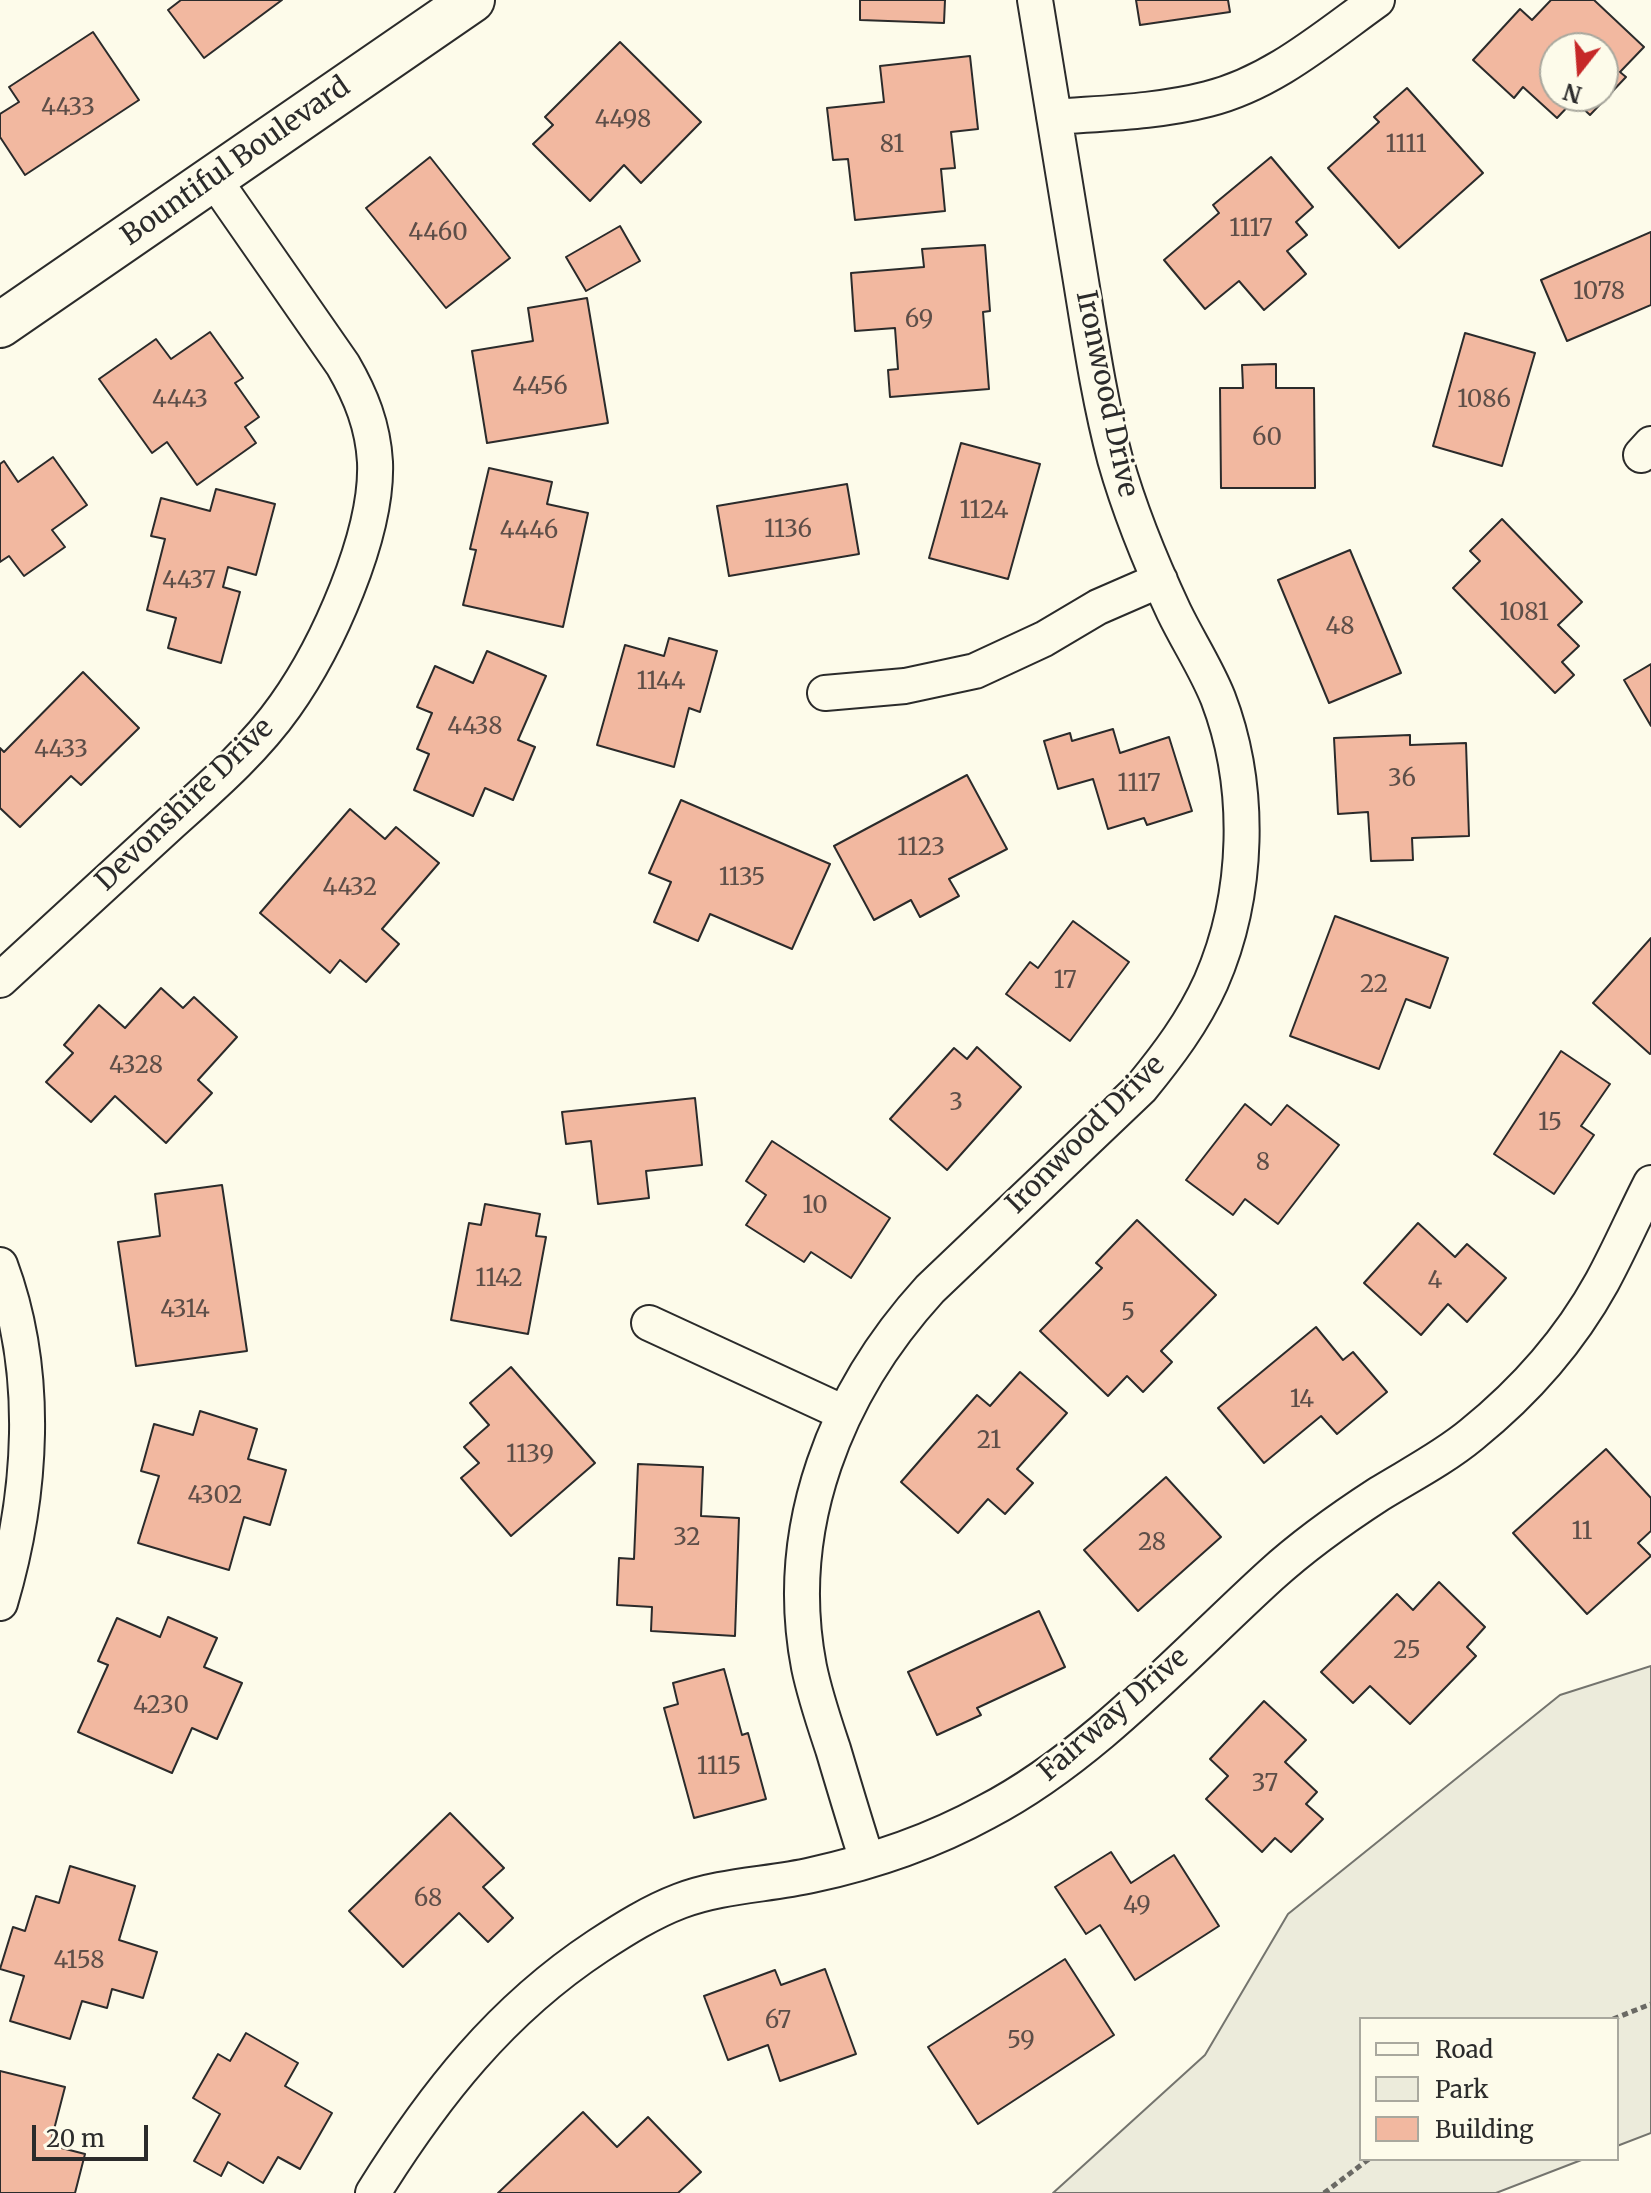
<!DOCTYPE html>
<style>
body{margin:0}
#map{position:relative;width:1651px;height:2193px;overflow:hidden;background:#fdfbea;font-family:Merriweather,serif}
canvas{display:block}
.legend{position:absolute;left:1359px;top:2017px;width:260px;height:144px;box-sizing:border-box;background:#fdfbea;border:2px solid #a9a89e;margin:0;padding:10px 14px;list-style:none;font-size:24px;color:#2b2b2b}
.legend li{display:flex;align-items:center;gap:16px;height:40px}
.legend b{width:40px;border:2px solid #a9a89e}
.north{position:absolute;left:1539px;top:32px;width:80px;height:80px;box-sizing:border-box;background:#fdfbea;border:2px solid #a9a89e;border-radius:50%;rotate:197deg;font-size:22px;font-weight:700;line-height:32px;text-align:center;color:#2b2b2b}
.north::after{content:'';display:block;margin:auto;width:28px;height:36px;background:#c62828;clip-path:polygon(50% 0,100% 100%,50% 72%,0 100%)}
.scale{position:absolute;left:32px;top:2125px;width:116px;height:36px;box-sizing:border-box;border:4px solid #2b2b2b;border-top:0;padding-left:10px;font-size:24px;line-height:28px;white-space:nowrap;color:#2b2b2b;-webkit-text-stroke:6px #fdfbea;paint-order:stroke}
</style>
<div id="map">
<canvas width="1651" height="2193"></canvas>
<ul class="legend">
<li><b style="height:10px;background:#fdfbea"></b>Road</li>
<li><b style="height:22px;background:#ecebdb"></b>Park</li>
<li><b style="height:22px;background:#f2b8a0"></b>Building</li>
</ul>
<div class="north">N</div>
<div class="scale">20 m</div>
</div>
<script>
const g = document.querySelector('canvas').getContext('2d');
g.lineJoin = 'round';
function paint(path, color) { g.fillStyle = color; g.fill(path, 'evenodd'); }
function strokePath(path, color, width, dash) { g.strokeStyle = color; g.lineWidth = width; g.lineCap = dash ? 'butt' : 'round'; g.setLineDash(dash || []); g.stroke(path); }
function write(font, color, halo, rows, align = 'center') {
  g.font = font + ' Merriweather,serif'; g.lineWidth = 6; g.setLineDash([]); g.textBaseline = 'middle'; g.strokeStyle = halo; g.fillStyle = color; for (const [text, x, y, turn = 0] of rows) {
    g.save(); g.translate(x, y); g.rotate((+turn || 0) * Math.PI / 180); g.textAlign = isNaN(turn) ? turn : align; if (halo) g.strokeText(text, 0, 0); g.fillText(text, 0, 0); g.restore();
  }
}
const green = new Path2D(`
 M1651,1666v467l-34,13v-127h-256v140h223l-88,34h-443l152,-138 83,-141 272,-219z`);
const building = new Path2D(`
 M181,0h101l-78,58 -36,-48z
 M860,0h85l-1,23 -84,-3z
 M1136,0h92l2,12 -90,13z
 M1551,0h43l50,47 -24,25 6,5 -36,38 -16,-15 -17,18 -34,-31 -9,11 -41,-38 47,-51 12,11zM1555,48h48v48h-48z
 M93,32l46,68 -114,75 -25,-38v-23l19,-12 -10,-15z
 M620,42l81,80 -60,61 -17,-18 -34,36 -57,-57 20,-19 -8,-8z
 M970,56l8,73 -27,3 4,36 -14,1 4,42 -90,9 -7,-61 -15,1 -6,-52 57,-6 -4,-36z
 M1407,88l76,85 -84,75 -71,-80 51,-46 -5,-5z
 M430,157l80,101 -64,50 -80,-100z
 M1271,157l42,50 -17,15 11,13 -20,16 19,23 -42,36 -25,-29 -34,28 -41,-49 55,-47 -6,-8z
 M620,226l20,35 -54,30 -20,-34z
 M1651,232v73l-84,36 -26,-61z
 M985,245l5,66 -7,1 6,77 -99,8 -2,-27 10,-1 -3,-41 -40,3 -4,-58 73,-6 -2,-18z
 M587,298l21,125 -121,20 -15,-92 61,-10 -5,-33z
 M210,332l33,46 -8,5 24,34 -14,10 11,16 -59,42 -30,-43 -15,11 -53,-74 57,-40 15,20z
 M1465,333l70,20 -33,113 -69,-20z
 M1276,364v24h38l1,100h-94l-1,-100h23l-1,-23z
 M961,443l79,21 -32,115 -79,-21z
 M53,457l34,48 -35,25 13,17 -41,29 -15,-20 -9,6v-98l4,-3 14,21z
 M489,468l63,14 -5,22 41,9 -25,114 -100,-22 13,-55 -6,-1z
 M847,484l12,70 -130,22 -12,-70z
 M216,489l59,15 -19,71 -28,-8 -5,20 17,5 -19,71 -53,-15 8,-30 -29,-8 18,-71 -14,-3 10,-38 49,13z
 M1502,519l80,83 -24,23 21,21 -17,16 12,13 -19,18 -102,-105 27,-27 -10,-10z
 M1350,550l51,123 -72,30 -51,-123z
 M669,638l48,13 -17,61 -11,-4 -15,59 -77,-22 28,-100 39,11z
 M487,651l59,25 -28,64 17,7 -22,53 -28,-12 -12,28 -59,-26 15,-36 -12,-5 15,-36 -15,-6 18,-41 38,17z
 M1651,664v62l-27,-46z
 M83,672l56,56 -58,57 -10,-9 -51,51 -20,-19v-60l4,4z
 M1113,729l7,24 49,-16 23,74 -45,14 -3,-7 -36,11 -15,-50 -35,10 -14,-48 26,-8 2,8z
 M1410,735v10l56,-2 3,93 -57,2 1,22 -42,1 -3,-49 -30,2 -4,-76z
 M967,775l40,74 -58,30 10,17 -39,21 -9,-17 -37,20 -40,-74z
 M681,800l149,64 -38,85 -82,-35 -12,27 -44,-19 17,-40 -22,-9z
 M350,809l35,30 11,-12 43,36 -57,66 17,15 -33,38 -26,-22 -10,13 -70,-60z
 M1335,916l113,42 -18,50 -24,-9 -27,70 -89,-33z
 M1073,921l56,41 -59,79 -64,-47 24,-32 8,6z
 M1651,938v115l-1,1 -57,-51z
 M161,988l22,20 11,-11 43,40 -39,43 14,13 -46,50 -51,-47 -24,26 -45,-40 27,-29 -9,-8 35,-40 26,23z
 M977,1047l44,40 -74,83 -57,-51 64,-71 13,11z
 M1561,1051l49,33 -29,42 13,9 -40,59 -60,-40z
 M695,1098l7,67 -56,6 3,27 -51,6 -7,-63 -25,3 -4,-32z
 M1245,1104l26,21 16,-20 52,40 -61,79 -33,-25 -12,16 -47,-35z
 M772,1141l118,77 -39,60 -40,-26 -7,10 -58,-37 20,-30 -20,-14z
 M222,1185l25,166 -111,15 -18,-124 42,-6 -5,-42z
 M485,1204l55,10 -4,22 10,1 -18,97 -77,-14 18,-97 12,2z
 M1137,1220l79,75 -55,56 11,11 -29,30 -16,-16 -19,20 -68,-65 62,-63 -6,-5z
 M1418,1223l37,34 12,-13 39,34 -39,44 -19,-18 -27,31 -57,-52z
 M1316,1327l27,33 10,-8 34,40 -50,42 -16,-18 -57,47 -46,-55z
 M511,1367l84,96 -84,73 -50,-58 18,-15 -15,-16 25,-22 -19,-22z
 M1020,1372l47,41 -50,56 16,14 -28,31 -17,-15 -30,34 -57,-51 76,-87 13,11z
 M200,1411l57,18 -9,30 38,11 -16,55 -26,-8 -15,53 -91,-27 21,-67 -18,-5 13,-47 39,11z
 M1606,1449l45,49v33l-13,12 13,13 -64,58 -74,-81z
 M638,1464l65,3 -2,49 38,2 -4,118 -84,-5 1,-24 -35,-2 2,-47 15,1z
 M1166,1477l55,60 -83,74 -54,-61z
 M1439,1582l46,45 -18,20 9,9 -66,68 -40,-38 -17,17 -32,-31 76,-78 16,16z
 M1039,1611l26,56 -88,41 4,7 -44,20 -29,-63z
 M168,1617l49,21 -13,29 38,16 -25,56 -25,-11 -20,45 -94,-41 30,-67 -10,-4 19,-43 43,19z
 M724,1669l18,66 6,-2 18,66 -72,19 -30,-110 14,-4 -5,-21z
 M1264,1701l42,39 -21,22 32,30 -11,12 17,15 -32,33 -16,-14 -13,14 -56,-53 22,-23 -18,-17z
 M450,1813l54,55 -21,19 30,31 -25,24 -29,-29 -56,54 -54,-56z
 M1111,1852l20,31 43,-28 45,71 -84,54 -35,-55 -14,9 -31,-47z
 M70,1866l65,20 -16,54 38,12 -14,46 -31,-9 -5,19 -25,-7 -12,38 -60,-18 14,-45 -24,-7 13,-42 12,4 11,-35 23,7z
 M1065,1959l49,76 -136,89 -50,-77z
 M825,1969l31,85 -76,27 -12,-36 -40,15 -24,-64 71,-26 6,15z
 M246,2033l52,30 -13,23 47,27 -32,56 -22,-12 -15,26 -35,-21 -7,14 -27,-15 26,-47 -27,-16 25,-44 12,7z
 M0,2071l65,16 -15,58 35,9 -10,39h-75z
 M583,2112l34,35 31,-30 53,55 -23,21h-180z`);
const path = new Path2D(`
 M1613,2019l38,-15
 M1324,2193l45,-34`);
const minor = new Path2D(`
 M1054,117c51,-4 104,-5 154,-18 64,-16 116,-61 169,-99
 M1641,455l10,-11
 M825,693l80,-7 70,-15 69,-32 54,-32 62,-27
 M0,980c57,-52 114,-105 171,-157 40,-36 83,-73 114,-117 42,-59 93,-171 90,-244 -2,-36 -14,-66 -32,-97l-130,-187
 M0,1265c40,107 32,230 0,338
 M649,1323l195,90
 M867,1860c-12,-37 -23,-74 -34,-111 -9,-27 -18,-53 -24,-82 -27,-140 27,-275 121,-378l211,-201c27,-33 52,-66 70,-106 38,-87 41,-195 7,-284 -12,-30 -30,-57 -44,-86 -23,-49 -44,-100 -59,-153 -17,-64 -26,-130 -37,-196 -14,-88 -29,-175 -43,-263
 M373,2193c61,-98 128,-183 225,-247 26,-17 53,-34 82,-45 42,-16 88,-16 132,-26 60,-13 121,-34 174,-63 106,-55 197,-157 285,-237 33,-30 71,-57 108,-81 31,-19 64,-36 92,-59 52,-42 99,-95 131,-153 18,-33 32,-66 49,-99`);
const secondary = new Path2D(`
 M0,325l472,-325`);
const numberNames = [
 ["4433",68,108],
 ["4498",623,120],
 ["81",892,145],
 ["1111",1406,145],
 ["1117",1251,229],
 ["4460",438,233],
 ["1078",1599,292],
 ["69",919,320],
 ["4456",540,387],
 ["4443",180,400],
 ["1086",1484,400],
 ["60",1267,438],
 ["1124",984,511],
 ["1136",788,530],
 ["4446",529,531],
 ["4437",189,581],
 ["1081",1524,613],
 ["48",1340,627],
 ["1144",661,682],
 ["4438",475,727],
 ["4433",61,750],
 ["36",1402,779],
 ["1117",1139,784],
 ["1123",921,848],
 ["1135",742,878],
 ["4432",350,888],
 ["17",1065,981],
 ["22",1374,985],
 ["4328",136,1066],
 ["3",956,1103],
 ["15",1550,1123],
 ["8",1263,1163],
 ["10",815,1206],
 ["1142",499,1279],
 ["4",1435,1281],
 ["4314",185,1310],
 ["5",1128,1313],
 ["14",1302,1400],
 ["21",989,1441],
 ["1139",530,1455],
 ["4302",215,1496],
 ["11",1582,1532],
 ["32",687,1538],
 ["28",1152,1543],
 ["25",1407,1651],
 ["4230",161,1706],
 ["1115",719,1767],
 ["37",1265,1784],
 ["68",428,1899],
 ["49",1137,1906],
 ["4158",79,1961],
 ["67",778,2021],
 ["59",1021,2041]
];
const streetNames = [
 ["Bountiful Boulevard",236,162,-35],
 ["Ironwood Drive",1106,394,78],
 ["Devonshire Drive",185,805,-44],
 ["Ironwood Drive",1086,1135,-45],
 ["Fairway Drive",1114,1715,-41]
];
paint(green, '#ecebdb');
strokePath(green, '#74746e', 2);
paint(building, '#f2b8a0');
strokePath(building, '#2b2b2b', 2);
strokePath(minor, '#2b2b2b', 38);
strokePath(secondary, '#2b2b2b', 48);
strokePath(path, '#6a6964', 5, [6, 4]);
strokePath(minor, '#fdfbea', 34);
strokePath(secondary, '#fdfbea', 44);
write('24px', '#5d4e48', null, numberNames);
write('28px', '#2b2b2b', '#fdfbea', streetNames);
</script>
